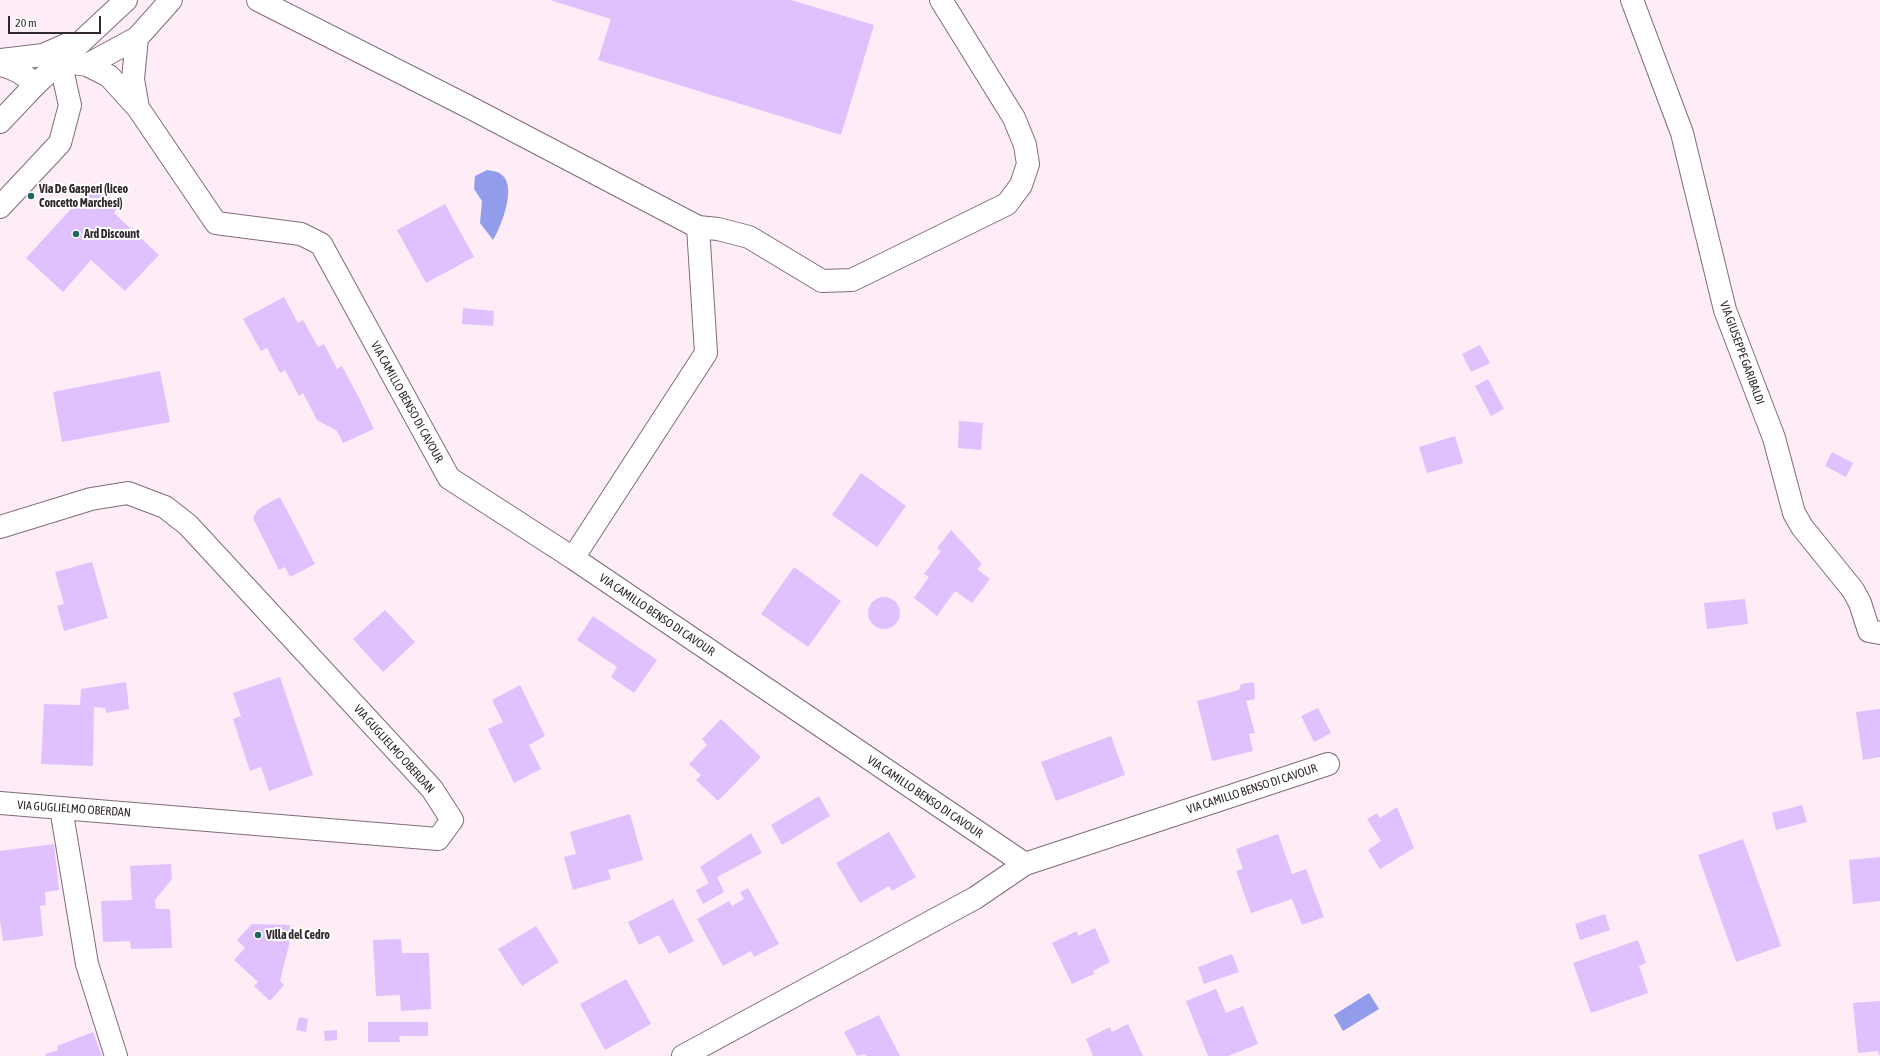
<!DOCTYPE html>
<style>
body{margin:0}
#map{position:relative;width:1880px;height:1056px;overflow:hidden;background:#feecf7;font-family:"Asap Condensed",sans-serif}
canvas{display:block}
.scale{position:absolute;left:8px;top:16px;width:93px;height:18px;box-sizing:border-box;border:2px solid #31282e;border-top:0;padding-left:5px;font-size:12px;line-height:14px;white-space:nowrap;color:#31282e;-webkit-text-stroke:3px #fff;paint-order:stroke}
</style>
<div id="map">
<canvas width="1880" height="1056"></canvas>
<div class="scale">20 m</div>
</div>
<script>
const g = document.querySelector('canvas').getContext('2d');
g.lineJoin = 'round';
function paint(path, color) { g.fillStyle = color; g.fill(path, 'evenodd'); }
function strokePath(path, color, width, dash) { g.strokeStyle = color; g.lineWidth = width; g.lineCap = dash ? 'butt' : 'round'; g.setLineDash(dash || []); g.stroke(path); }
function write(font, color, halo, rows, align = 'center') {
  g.font = font + ' "Asap Condensed",sans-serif'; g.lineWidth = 4; g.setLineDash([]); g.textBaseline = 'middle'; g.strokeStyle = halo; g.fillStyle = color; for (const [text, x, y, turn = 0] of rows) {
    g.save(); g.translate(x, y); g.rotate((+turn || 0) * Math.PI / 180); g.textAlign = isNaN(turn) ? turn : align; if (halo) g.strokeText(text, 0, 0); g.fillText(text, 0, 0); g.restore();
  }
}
const water = new Path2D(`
 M487,170c5,1 11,1 15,5 15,12 -1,52 -9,65l-13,-17 2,-22 -8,-12 1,-13z
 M1369,993l10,16 -36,22 -9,-16z`);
const building = new Path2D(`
 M550,0h241l83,25 -33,110 -243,-75 13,-41z
 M95,183l24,23 -5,7 45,42 -34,36 -34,-31 -28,32 -37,-34z
 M445,204l29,53 -48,26 -29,-53z
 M284,297l14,26 5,-3 15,27 6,-3 13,25 5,-3 17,32 15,31 -31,14 -6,-12 -20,-11 -14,-27 -4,3 -14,-26 -5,3 -13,-25 -6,3 -18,-32z
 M463,308l31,3 -1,15 -31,-2z
 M1480,345l10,18 -19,9 -9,-18z
 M160,371l10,51 -108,20 -9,-50z
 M1488,379l16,30 -13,7 -16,-30z
 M959,421l24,2 -2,27 -23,-2z
 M1455,436l8,27 -36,10 -8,-26z
 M1832,452l21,11 -7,14 -21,-11z
 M861,473l45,33 -29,41 -45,-32z
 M280,497l35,67 -25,13 -5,-10 -6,3 -26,-52 4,-7 6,-5z
 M951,530l31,34 -5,5 13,10 -18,24 -17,-12 -18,25 -23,-18 15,-21 -5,-3 17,-23 -4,-3z
 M92,562l16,56 -44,13 -7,-25 7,-2 -9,-32z
 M794,567l47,34 -33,46 -47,-33z
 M868 613a16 16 0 1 1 32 0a16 16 0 1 1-32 0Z
 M1745,599l3,25 -41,5 -3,-26z
 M385,610l30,32 -32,30 -30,-33z
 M593,616l64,44 -23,33 -23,-16 6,-10 -40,-27z
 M280,677l33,98 -44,16 -8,-24 -11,4 -17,-52 8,-3 -8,-23z
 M126,682l3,27 -23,4 -1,-5 -11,-1 -1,59 -52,-2 3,-60 36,1 1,-16z
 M1254,682l1,17 -9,2 9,32 -6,1 4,17 -41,10 -15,-60 42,-11 2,-6z
 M520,685l25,51 -16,9 12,24 -27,14 -26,-54 15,-7 -11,-22z
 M1318,708l13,25 -17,9 -13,-26z
 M1880,709v48l-17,3 -7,-48z
 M721,719l40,38 -43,44 -22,-21 5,-5 -12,-11 18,-19 -5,-6z
 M1111,736l14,39 -69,26 -15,-39z
 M819,796l11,20 -48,29 -11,-20z
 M1802,805l5,17 -31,8 -4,-17z
 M1397,807l17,41 -34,21 -12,-19 13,-9 -14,-22 10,-6 3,5z
 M630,814l13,46 -35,10 3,9 -38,11 -9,-33 12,-3 -6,-22z
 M889,832l27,45 -24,14 -3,-5 -29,17 -24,-40z
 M751,833l11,20 -45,24 7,15 -21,12 -7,-14 13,-7 -9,-16z
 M1278,834l14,40 14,-5 18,48 -22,8 -10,-26 -41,14 -15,-42 7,-2 -7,-20z
 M1743,839l38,107 -45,16 -38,-107z
 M54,844l5,46 -14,2 1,13 -6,1 3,30 -40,5 -3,-21v-69z
 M1880,857v44l-27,3 -4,-44z
 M171,864l1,15 -17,21 1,9h14l2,39 -41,1 -1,-8 -27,1 -2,-41 31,-1 -2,-34z
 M748,888l31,56 -25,13 -3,-6 -28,15 -26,-47 32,-18 3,5 12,-7 -4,-7z
 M673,899l21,42 -25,13 -10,-19 -20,10 -11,-23z
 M1605,914l5,16 -30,10 -5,-16z
 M252,924l38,1 -1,20 -9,36 4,4 -14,16 -16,-15 4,-4 -24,-22 11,-12 -8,-8z
 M536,926l23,36 -37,24 -24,-37z
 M1095,928l15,34 -17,9 1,3 -22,10 -20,-41 25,-12 1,5z
 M401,939l1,14h27l2,56 -30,2 -1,-16 -24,1 -3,-56z
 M1638,940l8,23 -7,3 9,27 -57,20 -18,-50z
 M1232,954l7,18 -35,12 -6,-17z
 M626,979l25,45 -46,26 -25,-46z
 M1216,989l10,24 17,-7 15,38 -30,12h-20l-22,-55z
 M1880,1001v55l-2,-5 -20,2 -5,-50z
 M879,1015l21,41h-34l-1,-2 -8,2 -13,-24z
 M299,1017l9,2 -2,13 -10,-2z
 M368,1022h60v14h-29l1,6h-32z
 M1128,1024l15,32h-50l-7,-17 24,-12 2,5z
 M337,1030v10l-12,1 -1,-10z
 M93,1032l9,24h-56l-1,-2 13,-4 -1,-4z`);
const minor = new Path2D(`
 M258,0l213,108 227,119 8,126 -133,205
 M1632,0l50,133 43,177 49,128 20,75 8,14 51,63 7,13 9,28 11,2
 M137,38l-4,41 5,29
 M0,60l43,-5 25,-11
 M0,65c15,3 24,9 35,20
 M87,65l50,-27 34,-38
 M0,207l60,-64 10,-38 -10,-44 27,4 22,11 29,32 78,115 85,11 20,10 128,234 124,80 452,306 303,-100
 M698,227l20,2 31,8 73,44 30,-1 155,-76 14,-19 7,-21 -3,-19 -11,-27 -73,-118
 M0,527l91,-28 37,-6 37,14 23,18 244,264 20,31 -14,19 -438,-36
 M61,808l26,156 29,92
 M683,1056l292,-158 50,-34`);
const major = new Path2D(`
 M0,122l35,-37 91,-85`);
const markers = [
 [31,196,4,"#1e675d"],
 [76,234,4,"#1e675d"],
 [258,935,4,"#1e675d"]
];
const poiNames = [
 ["Via De Gasperi (liceo",39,189],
 ["Concetto Marchesi)",39,203],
 ["Ard Discount",84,234],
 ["Villa del Cedro",266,935]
];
const streetNames = [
 ["VIA GIUSEPPE GARIBALDI",1742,353,70],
 ["VIA CAMILLO BENSO DI CAVOUR",407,402,61],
 ["VIA CAMILLO BENSO DI CAVOUR",657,615,34],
 ["VIA GUGLIELMO OBERDAN",394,749,48],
 ["VIA CAMILLO BENSO DI CAVOUR",1252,789,-18],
 ["VIA CAMILLO BENSO DI CAVOUR",925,797,34],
 ["VIA GUGLIELMO OBERDAN",74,809,4]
];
paint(water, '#919cea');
paint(building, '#e1c0fe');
strokePath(minor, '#806c78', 24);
strokePath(major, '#806c78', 24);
strokePath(minor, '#fff', 22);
strokePath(major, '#fff', 22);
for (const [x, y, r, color] of markers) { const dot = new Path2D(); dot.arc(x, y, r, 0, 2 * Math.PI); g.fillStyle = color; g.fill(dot); strokePath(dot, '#fff', 1.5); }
write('bold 12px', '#31282e', '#fff', poiNames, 'left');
write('12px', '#31282e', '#fff', streetNames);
</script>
